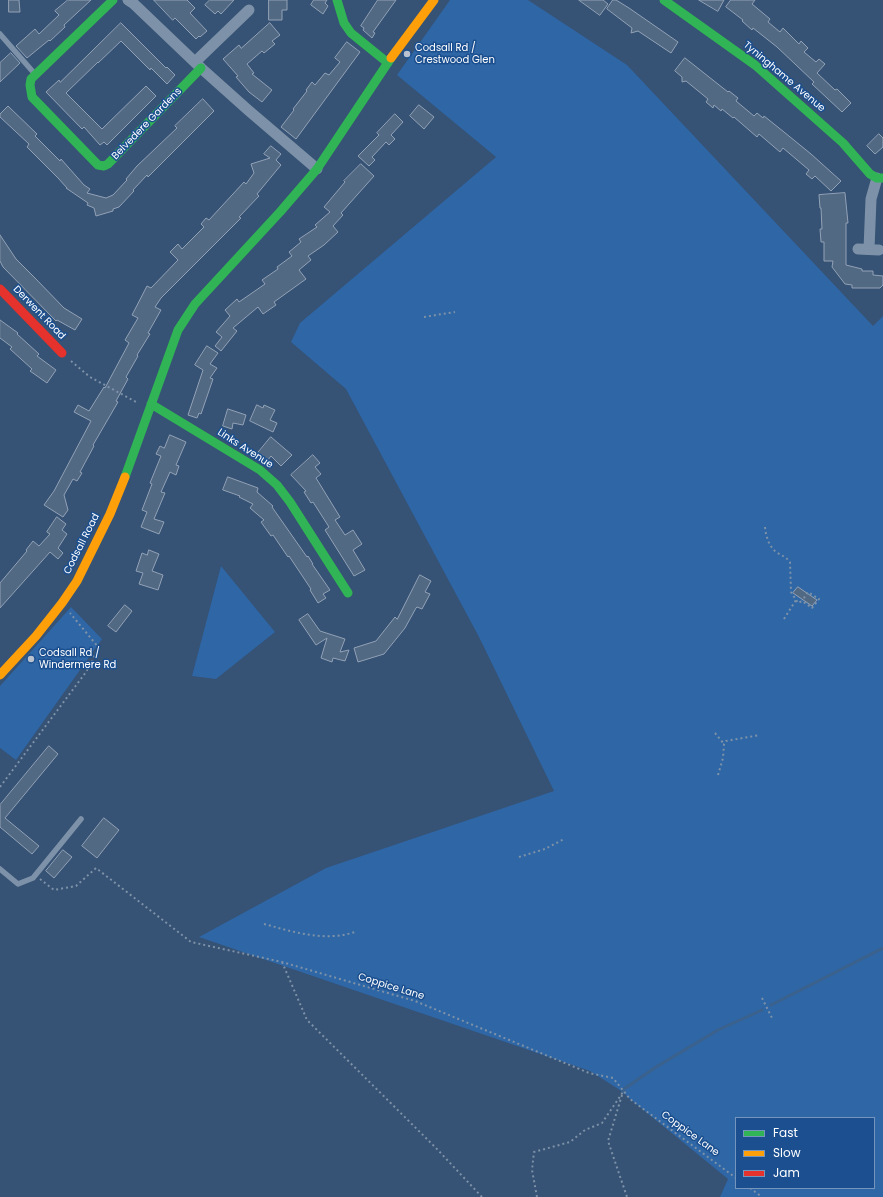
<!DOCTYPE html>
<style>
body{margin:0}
#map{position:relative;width:883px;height:1197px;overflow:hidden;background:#365274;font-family:Poppins,sans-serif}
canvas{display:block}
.legend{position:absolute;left:735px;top:1117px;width:140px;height:72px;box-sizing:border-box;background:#1b4f8f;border:1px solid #7695bc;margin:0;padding:5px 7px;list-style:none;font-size:12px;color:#fff}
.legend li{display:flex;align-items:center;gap:8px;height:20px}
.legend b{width:20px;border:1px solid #7695bc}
</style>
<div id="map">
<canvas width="883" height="1197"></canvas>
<ul class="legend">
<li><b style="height:5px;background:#30b455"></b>Fast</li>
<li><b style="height:5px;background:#ff9f0a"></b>Slow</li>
<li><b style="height:5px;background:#e5322d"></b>Jam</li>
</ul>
</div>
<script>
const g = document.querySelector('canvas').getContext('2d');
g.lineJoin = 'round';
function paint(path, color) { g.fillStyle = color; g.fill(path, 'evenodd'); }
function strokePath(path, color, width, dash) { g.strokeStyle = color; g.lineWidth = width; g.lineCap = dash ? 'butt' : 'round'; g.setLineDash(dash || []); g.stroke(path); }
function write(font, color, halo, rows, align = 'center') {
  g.font = font + ' Poppins,sans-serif'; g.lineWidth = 3; g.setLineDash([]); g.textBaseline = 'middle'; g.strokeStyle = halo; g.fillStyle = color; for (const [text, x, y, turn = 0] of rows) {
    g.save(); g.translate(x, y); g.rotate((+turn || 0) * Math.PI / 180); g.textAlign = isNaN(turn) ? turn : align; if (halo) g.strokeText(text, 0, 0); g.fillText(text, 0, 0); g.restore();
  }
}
const green = new Path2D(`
 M450,0h78l99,65 246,261 10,-10v881h-163l8,-18 -98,-80 -7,-7 -33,-21 -391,-134 127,-69 228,-77 -75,-154 -133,-248 -55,-47 9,-19 196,-166 -99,-82zM736,1118h138v70h-138z
 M221,566l54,66 -59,47 -24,-3z
 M71,607l31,32 -86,121 -16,-12v-62z`);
const stream = new Path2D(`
 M771,1005l112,-57
 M623,1092l1,-3 32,-22 62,-37 44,-20`);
const building = new Path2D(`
 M9,0h10l1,12h-11z
 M68,0h23l-27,25 1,2 -15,14 -1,-1 -22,18 -11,-12 19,-17 4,5 20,-19 -4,-4z
 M154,0h33l8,8 -5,5 17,18 -7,6 -1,-1 -3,3 -21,-21 -2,2z
 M210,0h24l-13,14 -3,-3 -3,3 -10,-9z
 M269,0h18v10h-5v10h-13z
 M314,0h13l-2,3 3,3 -5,8 -12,-9z
 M378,0h18l-23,32 2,1 -3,5 -9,-8 1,-2 -3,-2z
 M579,0h24l5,4 -8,11z
 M613,0h3l13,8 49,34 -7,11 -33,-22 -7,2 1,-5 -25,-19z
 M699,0h25l-6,11z
 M731,0h24l-3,4 18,15 -2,3 12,10 3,-4 16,16 2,-3 7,7 -4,4 12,10 3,-3 6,5 -8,9 18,17 2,-1 14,14 -9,9 -30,-28 2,-2 -37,-35 -24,-19 -1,2 -10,-9 1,-1 -17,-13z
 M121,23l45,45 1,-1 8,8 -8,9 -16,-16 -1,2 -29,-29 -23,22v-1l-32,31 36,36 44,-43 10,10 -49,49 -3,-3 -4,3 -16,-18 -2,2 -36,-37 13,-12 1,2z
 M270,23l10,12 -8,6 3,3 -11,9 -2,-2 -15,13 7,9 -2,1 20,16 -10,12 -13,-10 -13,-15 2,-1 -15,-17 16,-14 2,3z
 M347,42l13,10 -64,87 -15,-12 13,-17 -1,-1 14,-18 -1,-1 6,-8 3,3 10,-12 4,2 11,-13 -5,-4z
 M11,53l9,10 -20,19v-19z
 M685,58l43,34 1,-1 9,7 -2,3 18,15 3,-3 6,5 1,-2 20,16 27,22 30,27 -10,10 -16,-15 -3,3 -6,-5 3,-4 -26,-22 -3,4 -21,-18 -2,3 -23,-20 -1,1 -11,-9 -1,2 -7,-6 -1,3 -7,-6 2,-3 -22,-18 -4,1v-5l-7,-6z
 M203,99l11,12 -66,66 -1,-2 -14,15 1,1 -15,16 -6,2v2l-17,5 -2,-8 -7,-3 1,-2 -22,-15h1l-9,-10 -31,-31 2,-3 -29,-27v-3l8,-8 29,28 -2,2 25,25 1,-2 23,26 6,4 -3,4 19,5 7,-3 14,-15 -1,-1 11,-13 40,-38 -2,-2z
 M419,105l15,12 -10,12 -14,-13z
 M395,114l8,8 -12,13 4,4 -6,6 -3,-3 -14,15 3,3 -6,6 -11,-10 21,-21 -2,-2z
 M879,134l4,4v9l-8,7 -8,-8z
 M271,146l10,8 -5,6 5,5 -24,29 2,2 -20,21 2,1 -80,80 -6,9 6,3 -13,23 2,1 -13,21 1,1 -12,21 2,2 -12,22 2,1 -25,43 1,1 -14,26 2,1 -5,8 -4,-2 -9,16 4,15 -5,7 -19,-12 10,-14 37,-70 -17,-9 4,-7 11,6 15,-24 1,1 24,-45 -4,-3 13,-22 -6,-3 15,-29 4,2 27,-28 -8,-8 8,-8 4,5 22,-22 -3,-3 5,-6 3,2 35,-38 2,2 8,-11 -3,-9 19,-6 -6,-4z
 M361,164l13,12 -33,37 2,2 -10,11 5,6 -14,13 -16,11 3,4 -12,10 7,9 -32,23 2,3 -13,9 -5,-7 -25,21 4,3 -16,20 -6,-5 7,-9 -6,-5 14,-16 -5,-6 12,-11 2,3 26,-18 -3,-4 16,-11 -1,-2 15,-11 -3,-4 12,-10 -2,-3 18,-12 -2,-2 15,-13 -6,-5 21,-25 -1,-1z
 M845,193l3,30h-2v42l16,4v2h11v4l10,1v9l-3,3h-28v-3l-7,-1 -13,-17 1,-6h-9v-19h-3l-1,-13h2l-1,-21h-1l-1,-13z
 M0,235l16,24 18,18 30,31 18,11 -7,11 -18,-10 -1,1 -53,-54 -3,-6z
 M0,320l18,13 -1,1 22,20 -2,2 19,14 -9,13 -17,-12 2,-2 -22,-20 2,-2 -12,-9z
 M207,346l11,7 -8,11 7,4 -7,10 3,1 -12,35 -2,-1 -2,5 -9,-3 15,-45 -8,-5z
 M257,405l6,3 1,-3 11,5 -5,10 7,3 -4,9 -23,-11z
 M228,409l18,6 -3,10 -10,-2 -1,6 -9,-3z
 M170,435l16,7 -10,23 3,1 -3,9 -6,-3 -9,20 4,1 -11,26 10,3 -5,12 -18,-7 6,-15 -5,-2 10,-26 -2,-1 11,-27 -5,-2 4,-8 4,2z
 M271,437l21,18 -11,11 -10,-10 -4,5 -10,-7z
 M313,455l7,8 -5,4 6,7 -5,4 24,39 -5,3 10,15 8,-5 9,14 -9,6 12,20 -11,6 -29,-46 4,-3 -16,-25 -2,1 -7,-11 2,-1 -15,-16z
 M228,477l30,11 -1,4 16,14 -1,1 35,50 1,-1 5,8h-1l18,26 -7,4 3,4 -8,5 -8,-13 1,-1 -22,-33 -1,1 -15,-22 -2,1 -10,-14 3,-2 -14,-12 3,-4 -14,-7 1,-1 -17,-6z
 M57,517l9,7 -4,6 5,4 -9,14 5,5 -5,6 -8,-7 -50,56v-25l27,-32 -1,-1 7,-9 6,5 11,-12 -3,-2z
 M149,550l10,4 -7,17 11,4 -5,15 -19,-6 4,-11 -7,-2 6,-18 5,2z
 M420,575l11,6 -6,11 5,2 -8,15 -5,-2 -1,1 -11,20 -21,26 -26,8 -4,-14 22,-7 19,-24 2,2z
 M798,587l19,13 -5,6 -19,-13z
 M125,605l7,6 -16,21 -8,-6z
 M308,614l12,17 25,8 -5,13 9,-2 -4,11 -12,-3 -1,4 -11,-4 6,-20 -11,7 -17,-25z
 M49,746l9,8 -53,64 34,28 -7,8 -32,-27v-22z
 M104,818l15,12 -22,28 -15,-12z
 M63,850l9,7 -18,21 -8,-7z`);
const path = new Path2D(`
 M424,317l31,-5
 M71,361l19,16 48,26
 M765,527c1,10 4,19 11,25 5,3 10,5 14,10l1,30 7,11 4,-2 10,7 7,-9 -11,-7 -6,9
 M784,619l12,-19
 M715,733l9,11
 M718,775l5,-17 1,-14 2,-3 34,-6
 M0,787l86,-115 13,-24 -29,-35
 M519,857l26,-8 19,-10
 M40,879l14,11 22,-4 20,-18 95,74 91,20 133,39 174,72 24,5 17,21 106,79
 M264,924c30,8 60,18 91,8
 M282,962l25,58 129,128 46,49
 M762,998l10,20
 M622,1095l-14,46 19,56
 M750,1188l12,9
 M537,1197l-5,-27 2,-18 36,-10 15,-12 17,-7 21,-31`);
const lane = new Path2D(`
 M0,34l34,39
 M0,869l18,15 15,-6 48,-59`);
const street = new Path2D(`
 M128,0l6,4 67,64 47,42 69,59
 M195,62l54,-52
 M858,249l21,1
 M869,249l2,-50 6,-21`);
const fast = new Path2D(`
 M113,0l-82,79 -1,6 2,12 66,68 6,1 4,-2 93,-96
 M337,0l7,23 7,10 37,30
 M664,0l91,65 88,78 27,31 7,4h6
 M151,404l109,66 17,15 13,17 58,91
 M125,477l53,-147 17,-26 85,-92 37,-43 74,-111`);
const slow = new Path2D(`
 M391,58l43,-58
 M0,675l36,-39 26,-33 15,-22 33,-67 15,-37`);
const jam = new Path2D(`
 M0,289l62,64`);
const markers = [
 [407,54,4,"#b9c2ce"],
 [31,659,4,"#b9c2ce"]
];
const poiNames = [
 ["Codsall Rd /",415,48],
 ["Crestwood Glen",415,60],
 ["Codsall Rd /",39,653],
 ["Windermere Rd",39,665]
];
const streetNames = [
 ["Tyninghame Avenue",784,77,40],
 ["Belvedere Gardens",147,124,-46],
 ["Derwent Road",39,313,46],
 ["Links Avenue",245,449,33],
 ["Codsall Road",82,544,-63],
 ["Coppice Lane",391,987,17],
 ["Coppice Lane",690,1134,36]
];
paint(green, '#2f66a5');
strokePath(stream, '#3b618d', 3);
paint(building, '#526984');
strokePath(building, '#92a2b6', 1);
strokePath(path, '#7d92a8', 2, [2, 3]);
strokePath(lane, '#7d92a8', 5.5);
strokePath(street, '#7d92a8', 11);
strokePath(fast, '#30b455', 9);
strokePath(slow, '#ff9f0a', 9);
strokePath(jam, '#e5322d', 9);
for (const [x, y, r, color] of markers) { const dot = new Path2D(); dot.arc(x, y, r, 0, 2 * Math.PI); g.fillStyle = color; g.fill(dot); strokePath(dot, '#1b4f8f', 1.5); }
write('10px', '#fff', '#1b4f8f', poiNames, 'left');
write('10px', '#fff', '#1b4f8f', streetNames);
</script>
